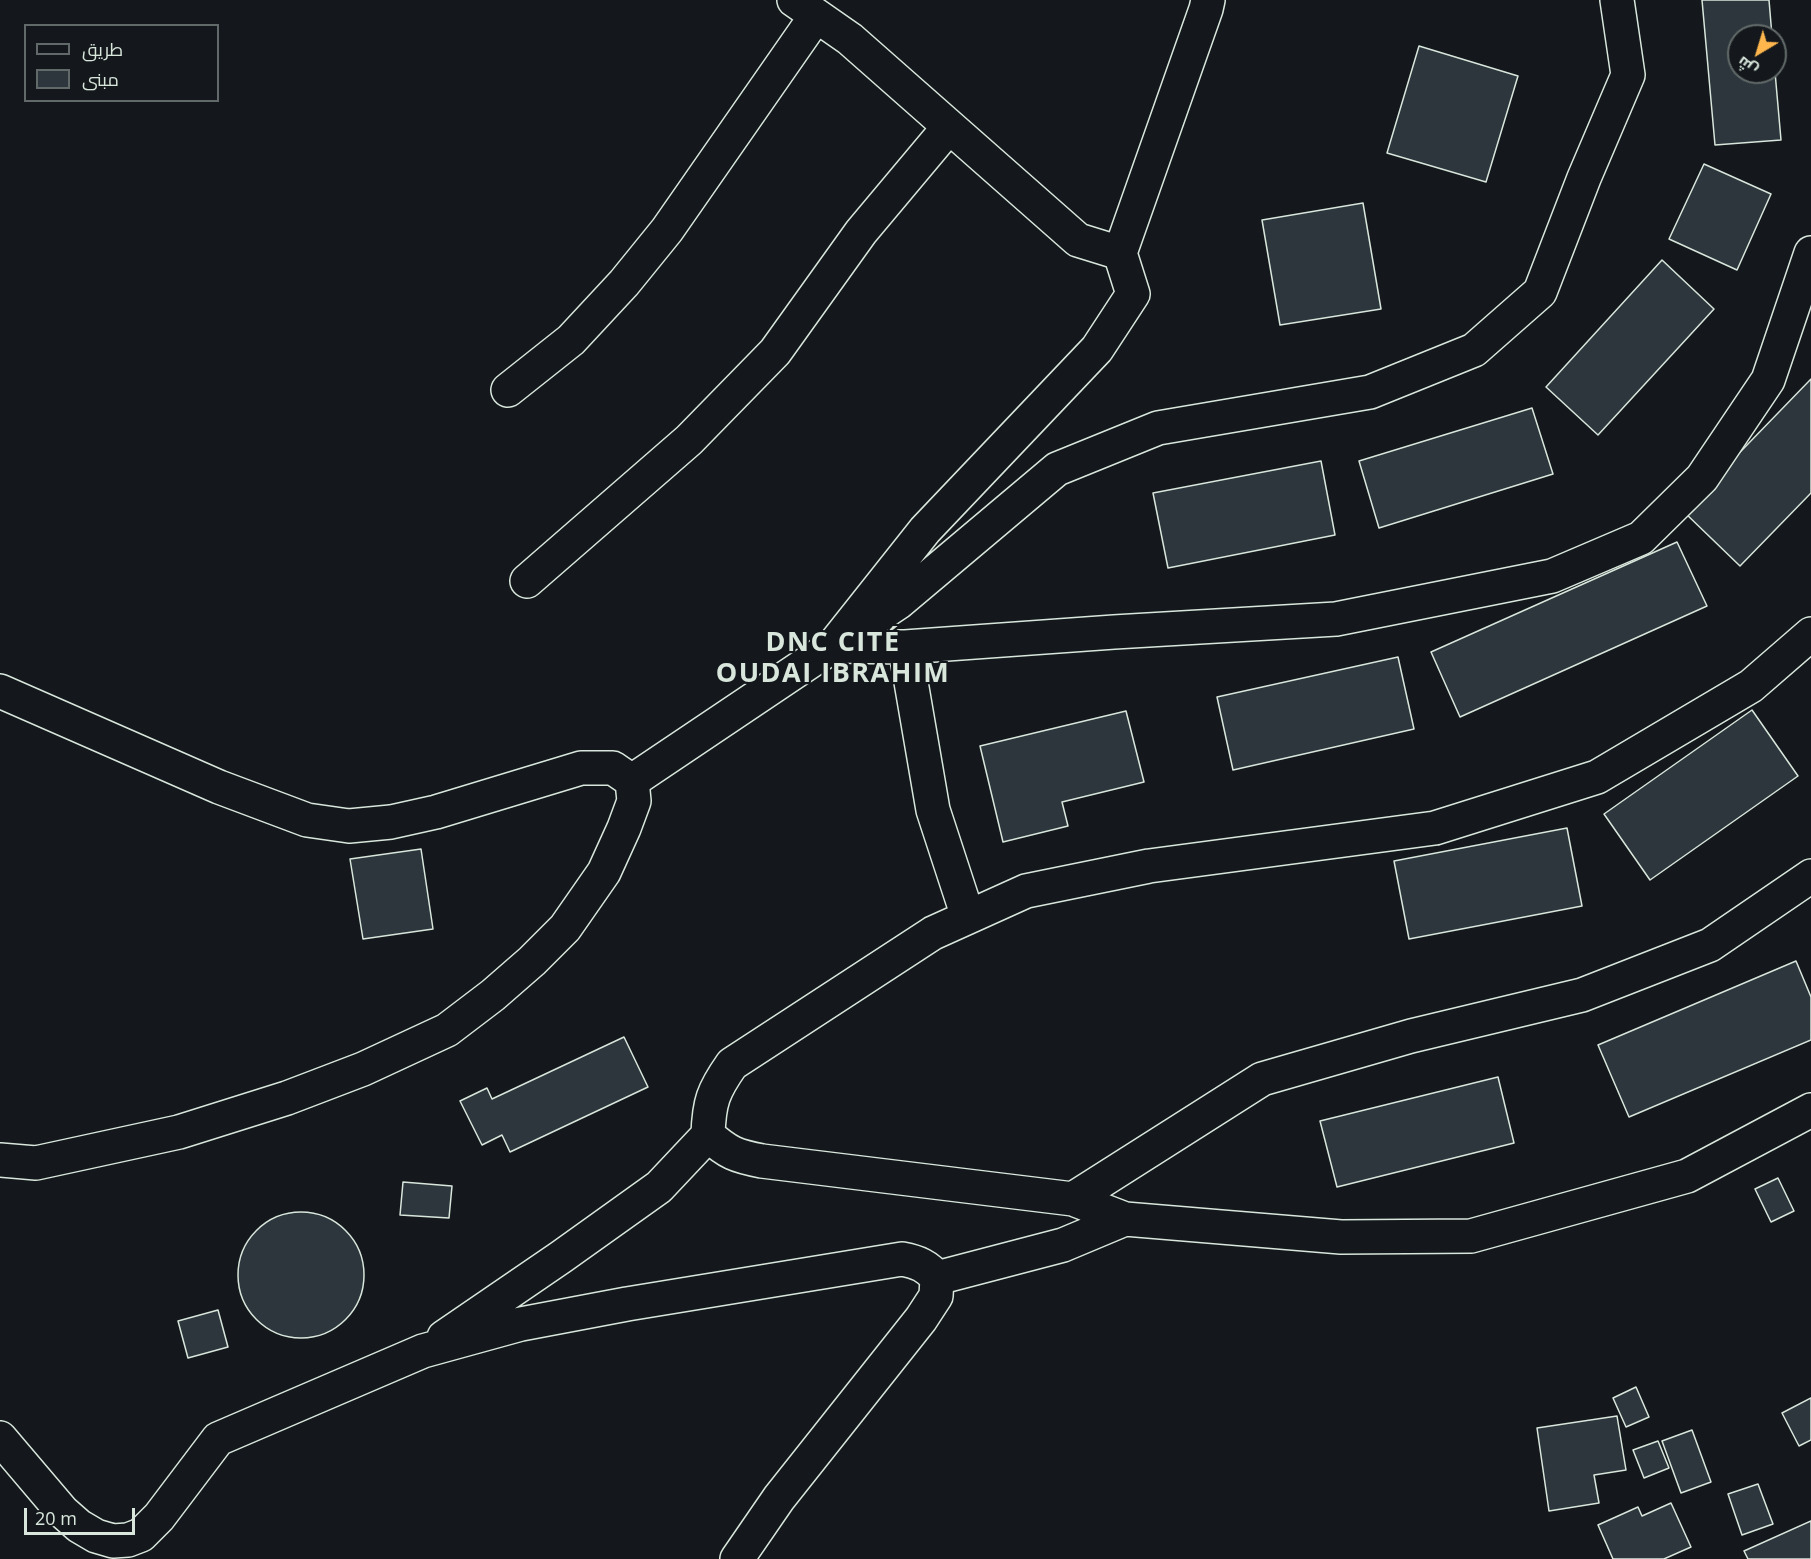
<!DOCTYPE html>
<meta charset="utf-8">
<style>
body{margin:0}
#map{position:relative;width:1811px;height:1559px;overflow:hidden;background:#14181c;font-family:"Open Sans",Cairo,sans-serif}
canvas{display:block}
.legend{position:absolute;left:24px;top:24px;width:195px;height:78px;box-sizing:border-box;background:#14181c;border:2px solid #626a69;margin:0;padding:8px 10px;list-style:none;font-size:18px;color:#d8e6dc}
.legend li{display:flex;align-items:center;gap:12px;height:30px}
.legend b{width:30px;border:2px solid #626a69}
.north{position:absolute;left:1727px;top:24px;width:60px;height:60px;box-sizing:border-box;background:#14181c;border:2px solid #626a69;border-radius:50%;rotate:218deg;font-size:16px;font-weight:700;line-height:24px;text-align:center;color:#d8e6dc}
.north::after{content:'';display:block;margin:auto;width:21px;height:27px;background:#ffb74d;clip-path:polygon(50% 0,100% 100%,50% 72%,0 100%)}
.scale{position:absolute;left:24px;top:1508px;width:111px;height:27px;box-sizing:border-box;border:3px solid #d8e6dc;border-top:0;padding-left:8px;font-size:18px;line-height:21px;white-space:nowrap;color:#d8e6dc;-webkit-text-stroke:4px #14181c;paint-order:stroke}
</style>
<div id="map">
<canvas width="1811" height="1559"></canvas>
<ul class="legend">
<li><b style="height:8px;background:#14181c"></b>طريق</li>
<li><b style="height:16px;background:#2c363c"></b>مبنى</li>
</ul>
<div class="north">ش</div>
<div class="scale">20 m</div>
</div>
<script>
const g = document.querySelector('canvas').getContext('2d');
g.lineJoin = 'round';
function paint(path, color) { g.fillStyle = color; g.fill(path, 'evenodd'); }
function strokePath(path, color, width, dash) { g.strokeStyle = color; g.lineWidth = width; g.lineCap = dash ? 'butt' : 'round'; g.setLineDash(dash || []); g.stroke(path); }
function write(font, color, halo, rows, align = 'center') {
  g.font = font + ' "Open Sans",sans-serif'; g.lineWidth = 4.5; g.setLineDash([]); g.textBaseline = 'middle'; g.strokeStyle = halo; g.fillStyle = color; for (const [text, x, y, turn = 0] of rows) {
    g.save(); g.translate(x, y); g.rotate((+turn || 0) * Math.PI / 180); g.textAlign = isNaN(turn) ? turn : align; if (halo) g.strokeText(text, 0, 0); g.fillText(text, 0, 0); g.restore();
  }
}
const building = new Path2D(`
 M1702,0h67l3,36h-33v36h36l6,68 -66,5z
 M1419,46l99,30 -32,106 -99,-29z
 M1704,164l67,30 -34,76 -68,-31z
 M1363,203l18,106 -101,16 -18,-105z
 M1662,260l52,49 -116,126 -52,-48z
 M1811,379v114l-71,73 -57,-55z
 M1532,408l21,66 -174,54 -20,-67z
 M1321,461l14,74 -167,33 -15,-75z
 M1677,542l30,64 -247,111 -29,-65z
 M1398,657l16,72 -181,41 -16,-73z
 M1752,710l46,66 -148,104 -46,-66z
 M1126,711l18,71 -82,20 6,24 -65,16 -23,-96z
 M1567,828l15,78 -173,33 -15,-78z
 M421,849l12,80 -70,10 -13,-80z
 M1796,961l15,36v43l-182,77 -31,-72z
 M624,1037l24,50 -138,65 -8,-17 -20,10 -22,-44 27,-13 5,11z
 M1498,1077l16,66 -177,44 -17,-66z
 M1778,1178l16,33 -23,11 -16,-33z
 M403,1182l49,4 -3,32 -49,-3z
 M238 1275a63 63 0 1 1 126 0a63 63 0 1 1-126 0Z
 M218,1310l10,37 -40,11 -10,-37z
 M1636,1387l13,30 -23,10 -13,-29z
 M1811,1398v42l-12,6 -17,-33z
 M1617,1416l9,54 -32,5 5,28 -50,8 -12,-83z
 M1692,1430l19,52 -30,11 -19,-52z
 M1658,1441l11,27 -25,10 -11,-28z
 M1758,1484l15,40 -31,11 -14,-41z
 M1671,1503l20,44 -27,12h-51l-15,-34 40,-18 4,9z
 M1811,1521v38h-63l-4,-8z`);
const minor = new Path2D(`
 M794,0l56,39 228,201 42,13
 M1208,0l-2,9 -86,244 13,41 -36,55 -172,181 -92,116 66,-44 158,-133 101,-41 212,-36 104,-42 66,-58 44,-114 44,-103 -11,-75
 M508,390l63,-50 53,-57 43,-53 149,-214
 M527,581l162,-141 86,-88 86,-120 88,-105
 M1811,634l-60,52 -154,91 -162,51 -286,38 -123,25 -93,42 -201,131c-19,27 -23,38 -24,71 20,18 28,21 54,26l311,38 189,-120 149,-43 171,-41 128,-50 101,-69
 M905,647l28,163 35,107
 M632,781l201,-135 72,1 209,-15 222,-13 216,-43 89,-38 61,-60 66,-98 43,-127
 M1073,1199l52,20 216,18 130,-1 216,-60 124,-66
 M937,1278l126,-33 62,-26
 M444,1337l117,-80 98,-70 49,-52
 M0,1438l62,73 17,15 17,10 17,5 15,-1 13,-5 18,-18 59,-78 205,-88 98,-27 106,-20 275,-45c16,3 25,7 35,19l-1,18 -15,23 -142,179 -42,61`);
const major = new Path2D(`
 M0,691l219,96 88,33 42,6 42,-4 45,-10 145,-44h32l19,13 2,20 -10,27 -20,44 -39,56 -33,33 -39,34 -46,35 -84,39 -76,29 -108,34 -143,31 -36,-3`);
const districtNames = [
 ["DNC CITÉ",833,643],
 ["OUDAI IBRAHIM",833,674]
];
paint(building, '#2c363c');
strokePath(building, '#d8e6dc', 1.5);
strokePath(minor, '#d8e6dc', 36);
strokePath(major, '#d8e6dc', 36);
strokePath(minor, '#14181c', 33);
strokePath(major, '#14181c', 33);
g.letterSpacing = '1.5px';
write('bold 27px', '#d8e6dc', '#14181c', districtNames);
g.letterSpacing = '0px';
</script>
